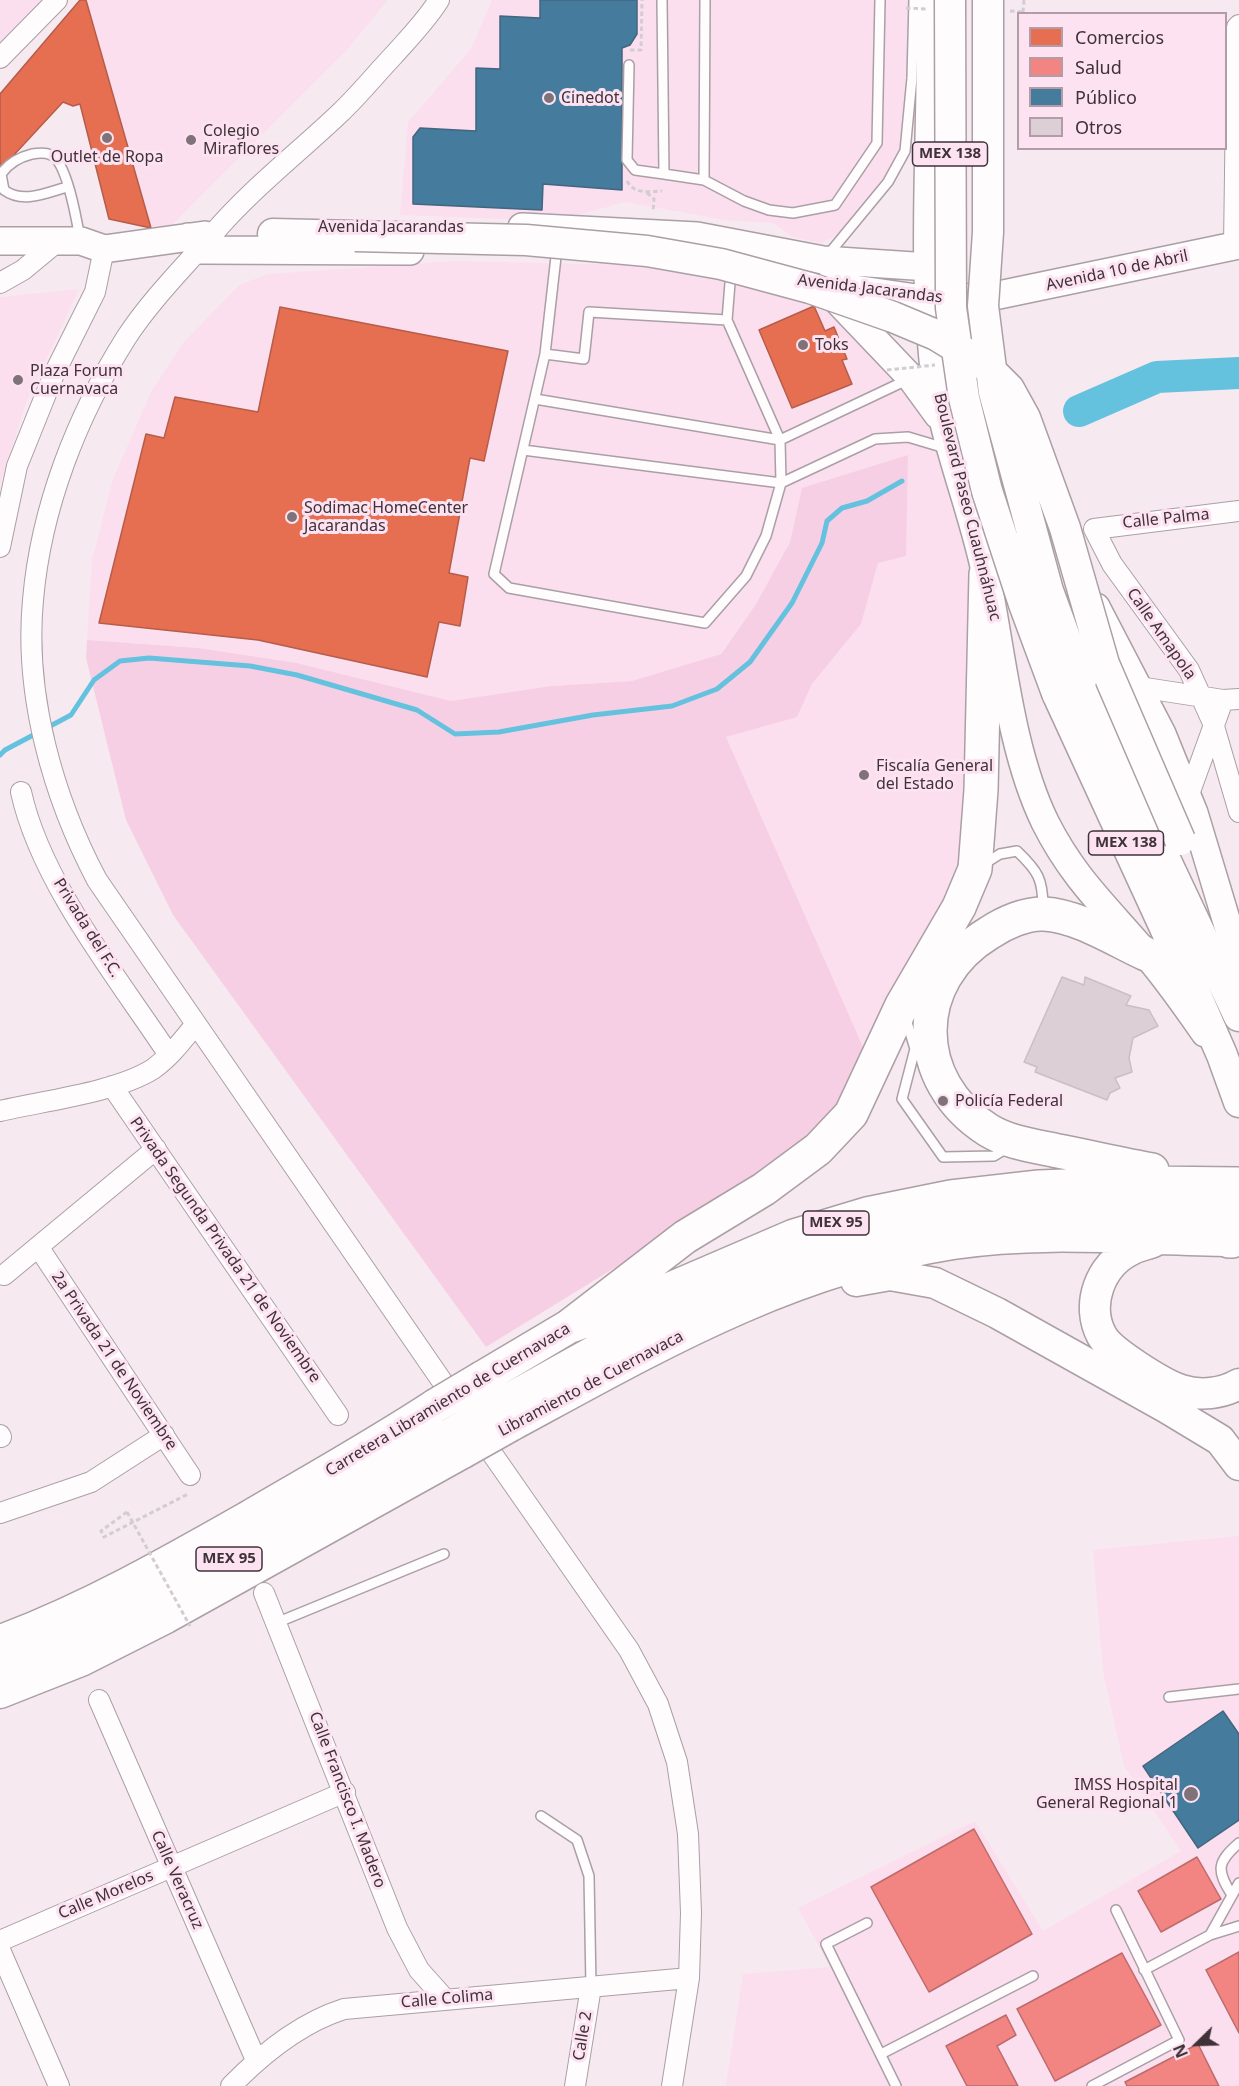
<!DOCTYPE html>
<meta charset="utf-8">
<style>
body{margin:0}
#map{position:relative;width:1239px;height:2086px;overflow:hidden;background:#f7e9f0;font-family:"Noto Sans",sans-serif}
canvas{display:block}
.legend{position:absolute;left:1017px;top:12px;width:210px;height:138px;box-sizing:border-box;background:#fde3f1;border:2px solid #b19ca7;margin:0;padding:8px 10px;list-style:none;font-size:18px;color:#3f3239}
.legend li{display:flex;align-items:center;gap:12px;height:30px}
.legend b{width:30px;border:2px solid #b19ca7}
.north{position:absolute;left:1167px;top:2014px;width:60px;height:60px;-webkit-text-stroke:4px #fde3f1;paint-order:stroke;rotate:247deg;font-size:16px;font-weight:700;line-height:24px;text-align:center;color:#3f3239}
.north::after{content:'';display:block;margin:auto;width:21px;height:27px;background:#3f3239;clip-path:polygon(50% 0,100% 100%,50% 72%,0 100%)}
</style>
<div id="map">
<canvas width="1239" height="2086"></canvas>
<ul class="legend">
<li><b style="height:16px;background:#e76f51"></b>Comercios</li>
<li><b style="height:16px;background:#f28482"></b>Salud</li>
<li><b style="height:16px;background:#457b9d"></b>Público</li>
<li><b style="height:16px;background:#dccfd6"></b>Otros</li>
</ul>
<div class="north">N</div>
</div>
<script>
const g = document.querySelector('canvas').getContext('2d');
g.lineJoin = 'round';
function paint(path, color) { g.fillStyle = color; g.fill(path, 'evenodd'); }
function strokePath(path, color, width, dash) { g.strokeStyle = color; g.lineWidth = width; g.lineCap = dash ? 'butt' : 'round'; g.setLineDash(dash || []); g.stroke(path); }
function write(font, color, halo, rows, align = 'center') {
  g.font = font + ' "Noto Sans",sans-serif'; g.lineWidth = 6; g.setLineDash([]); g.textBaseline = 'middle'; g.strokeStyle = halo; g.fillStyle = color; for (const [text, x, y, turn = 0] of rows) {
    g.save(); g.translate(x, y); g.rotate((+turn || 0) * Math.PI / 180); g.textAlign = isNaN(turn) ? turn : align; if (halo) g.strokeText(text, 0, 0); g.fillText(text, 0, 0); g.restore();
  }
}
const built = new Path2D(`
 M0,0h51l-51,53z
 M86,0h302l-42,51 -180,180 -15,-3z
 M492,0h421l-8,148 -17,34 -37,42 -18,13 -13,6 -27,-6 -20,-14 -48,-3 -100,-18 -69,19 -156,-6 8,-93 63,-73z
 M456,261l174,4 192,29 100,91 51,139 11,316 -116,218 -142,-321 71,-21 15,-32 49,-60 17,-61 -76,-75 -12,54 -34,62 -36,50 -88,27 -81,5 -100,15 -154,-38 -98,-15 -112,-8 5,-80 21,-81 38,-87 32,-49 56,-58 29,-11z
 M79,289l-53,114 -26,82v-188z
 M1239,1536v550h-513l17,-112 87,-7 -32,-59 177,-87 68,110 138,-80 -57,-85 -21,-95 -10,-121z`);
const green = new Path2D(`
 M908,455l-2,101 -28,7 -17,61 -49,60 -15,33 -71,20 142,321 -30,47 -66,66 -286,176 -313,-432 -47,-95 -40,-162 1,-18 112,8 98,15 154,38 100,-15 81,-5 89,-27 35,-50 34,-62 12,-54z`);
const shops = new Path2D(`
 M80,0h6l65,228 -42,-9 -29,-115 -7,2 -10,-4 -63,68v-76z
 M814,306l11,25 9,-4 13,32 -5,1 10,24 -60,24 -33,-78z
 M280,307l228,44 -24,110 -14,-3 -21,115 19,4 -8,49 -21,-4 -12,55 -169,-37 -159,-17 47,-189 18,4 11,-41 83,15z`);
const health = new Path2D(`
 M974,1829l58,105 -103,58 -58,-105z
 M1197,1857l24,42 -60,33 -23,-41z
 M1239,1952v81l-33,-63z
 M1122,1953l39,72 -106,56 -38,-72z
 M1006,2015l10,20 -19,11 21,40h-51l-21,-40z
 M1198,2044l21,42h-92l-2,-4z`);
const public = new Path2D(`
 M540,0h97v34l-7,11 -8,3v142l-79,-6 -1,26 -129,-6v-67l7,-9 56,3v-63l24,1v-53l40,2z
 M1223,1711l16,23v86l-41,28 -55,-82z`);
const stream = new Path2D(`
 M0,755l5,-5 66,-35 23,-35 26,-19 29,-3 101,8 47,9 120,35 38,24 44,-2 94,-17 79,-9 45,-17 33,-27 42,-59 30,-60 5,-22 15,-13 25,-7 35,-20`);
const river = new Path2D(`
 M1079,411l78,-34 82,-4`);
const building = new Path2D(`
 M1062,977l22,8 1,-8 46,19 -5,9 23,5 9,16 -25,12 -4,20 3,14 -17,6 5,10 -10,5 -3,7 -72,-28 2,-5 -13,-5z`);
const path = new Path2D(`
 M1023,12l1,-12
 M630,50h11l1,-50
 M627,181c7,13 21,11 35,10
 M647,193l7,6 -1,13
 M127,1512l-26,19 3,6 84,-43`);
const lane = new Path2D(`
 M662,0l2,174 40,6 40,21 25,9 24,3 42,-8 42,-62 3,-143
 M629,65l-2,95 8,10 29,4
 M704,180l1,-180
 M67,187c-21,6 -44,17 -63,3l-3,-16c7,-10 19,-17 31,-20 6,-1 13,-2 19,1 16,7 26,67 29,84
 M557,248l-12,106 -51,220 15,14 196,35 41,-47 20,-40 15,-53 -1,-43 -53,-120 4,-49
 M827,256l61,-74 17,-31 7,-73 2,-78
 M545,354l39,5 5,-47 138,8
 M535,399l245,41 129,-61
 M523,450l258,33 94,-44 33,-2 37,11
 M984,864l16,-10 17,-3c21,20 26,28 26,57
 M906,1019l9,30 -13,50 41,58 51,-1 13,-8
 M276,1623l168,-69
 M1169,1697l70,-8
 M541,1816l36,24 12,36 2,111
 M1232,1895c-16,-25 -15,-33 7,-52
 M867,1923l-41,21 70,142
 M1210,1935l29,-52
 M1144,1970l66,-35 29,-9
 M881,2054l152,-78
 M1092,2086l87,-46 -63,-130`);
const street = new Path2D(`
 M439,0c-13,21 -30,38 -46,56 -18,19 -34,39 -53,57 -42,40 -90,77 -128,122 -29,33 -62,66 -86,103 -49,78 -85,169 -93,262 -9,95 20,197 64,280l360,523
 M0,58l57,-58
 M1234,246l3,-219 2,-2
 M0,283l23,-13 35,-29
 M1239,511l-145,18 18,35 77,106 24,53 26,89
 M0,547l17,-81 37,-92 41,-82 9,-43
 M1139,687l84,13 16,-1
 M21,792c20,91 97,186 148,263
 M1188,797l35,-97
 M112,1086l226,329
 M0,1111c43,-10 117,-19 153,-42 17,-12 29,-28 42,-44
 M39,1248l151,227
 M4,1275l152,-126
 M477,1432l152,218 29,54 19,58 11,72 3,79 -2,65 -17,108
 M0,1435l1,2
 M0,1513l91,-31 73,-47
 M264,1593l133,335 22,42 25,28
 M99,1700l157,360
 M0,1941l345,-149
 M0,1950l59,136
 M231,2086c32,-33 69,-63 113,-77l345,-31
 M575,2086l16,-99`);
const secondary = new Path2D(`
 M930,0c3,119 -9,241 3,360 7,78 41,149 55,225 15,76 23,167 57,237 28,56 61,85 100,131 22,25 41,53 60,80
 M522,227l175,9 126,24 106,7 15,7
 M188,237l13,13 209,1
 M0,241h81l23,8 101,-14
 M827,285l103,15 64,-4 245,-51
 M831,294l80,84 27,37
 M1096,607l66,127 32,79 38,126 -3,51`);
const primary = new Path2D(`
 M273,234l82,2
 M1081,681l158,335
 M1057,693l138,300 27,62 17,47
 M1153,1242c-7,3 -16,4 -22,8 -31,15 -46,55 -29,86 9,16 61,48 79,54 19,6 41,4 58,-6
 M856,1281l34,-6 45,8 62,30 170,95 53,32 19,25
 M511,1426c144,-78 277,-156 442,-182 91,-14 185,-4 276,-3
 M0,1693l81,-32 85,-43 297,-165`);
const highway = new Path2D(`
 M1146,954c-31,-14 -67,-38 -102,-40 -18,-1 -40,9 -55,19 -79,48 -78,148 -1,197 21,13 47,16 70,21 31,6 62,13 94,19
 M1229,1241h3
 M568,1327l117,-90 79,-48 54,-40 33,-35 51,-109 57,-98 16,-38 6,-79 5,-216
 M482,1378l86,-51 84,-30 142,-61 73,-22 84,-17 88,-10 106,-4 94,1
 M499,1406c73,-41 146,-84 222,-116 101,-41 209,-66 318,-75 66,-6 134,-1 200,-1
 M0,1642c88,-33 167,-78 248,-124 63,-37 126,-72 187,-112
 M0,1668l69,-27 88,-42 294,-164`);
const pathBridge = new Path2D(`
 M906,8l20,1
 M1010,11l13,1
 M887,370l48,-5
 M127,1512l63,114`);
const primaryBridge = new Path2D(`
 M950,0l1,308 13,90 23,93 37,113 33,89
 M988,0v232l-5,74 11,86 54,199 33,90
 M355,236l171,4 121,11 74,13 89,24 83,29 43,18 49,30 24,24 16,29 40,110 39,136 76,176
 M463,1453l48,-27`);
const highwayBridge = new Path2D(`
 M435,1406l47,-28
 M451,1435l48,-29`);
const markers = [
 [549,98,6,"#7f7279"],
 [107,138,6,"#7f7279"],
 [191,140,6,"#7f7279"],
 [803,345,6,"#7f7279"],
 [18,380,6,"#7f7279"],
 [292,517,6,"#7f7279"],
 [864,775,6,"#7f7279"],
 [943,1101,6,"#7f7279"],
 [1191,1794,8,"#7f7279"]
];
const shields = [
 [950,154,75],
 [1126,843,75],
 [836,1223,66],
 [229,1559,66]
];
const shieldNames = [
 ["MEX 138",950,154],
 ["MEX 138",1126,843],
 ["MEX 95",836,1223],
 ["MEX 95",229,1559]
];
const poiNames = [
 ["Cinedot",561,98],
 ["Colegio",203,131],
 ["Miraflores",203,149],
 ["Outlet de Ropa",107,157,"center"],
 ["Toks",815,345],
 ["Plaza Forum",30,371],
 ["Cuernavaca",30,389],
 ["Sodimac HomeCenter",304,508],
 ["Jacarandas",304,526],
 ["Fiscalía General",876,766],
 ["del Estado",876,784],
 ["Policía Federal",955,1101],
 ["IMSS Hospital",1178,1785,"right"],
 ["General Regional 1",1178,1803,"right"]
];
const streetNames = [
 ["Avenida Jacarandas",391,227],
 ["Avenida 10 de Abril",1117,271,-12],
 ["Avenida Jacarandas",870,289,7],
 ["Boulevard Paseo Cuauhnáhuac",967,507,76],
 ["Calle Palma",1166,519,-6],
 ["Calle Amapola",1161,634,55],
 ["Privada del F.C.",87,928,58],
 ["Privada Segunda Privada 21 de Noviembre",225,1250,55],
 ["2a Privada 21 de Noviembre",114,1361,56],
 ["Libramiento de Cuernavaca",591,1384,-28],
 ["Carretera Libramiento de Cuernavaca",448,1400,-31],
 ["Calle Francisco I. Madero",347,1800,69],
 ["Calle Veracruz",177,1880,66],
 ["Calle Morelos",106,1895,-23],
 ["Calle Colima",447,1999,-5],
 ["Calle 2",583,2036,-81]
];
paint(built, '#fbdfee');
paint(green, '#f7cfe5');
paint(shops, '#e76f51');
strokePath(shops, '#b55d4a', 1.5);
paint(health, '#f28482');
strokePath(health, '#bc6b6c', 1.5);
paint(public, '#457b9d');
strokePath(public, '#43657f', 1.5);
strokePath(stream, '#64c2df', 5);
strokePath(river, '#64c2df', 32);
paint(building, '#dccfd6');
strokePath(building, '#cabfc5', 1.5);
strokePath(lane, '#aa9fa5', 12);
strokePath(street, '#aa9fa5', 22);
strokePath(secondary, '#aa9fa5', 30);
strokePath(primary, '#aa9fa5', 33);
strokePath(highway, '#aa9fa5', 36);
strokePath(path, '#d2cdd0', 3, [4.5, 3]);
strokePath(lane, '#fefcfd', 9);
strokePath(street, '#fefcfd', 20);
strokePath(secondary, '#fefcfd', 27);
strokePath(primary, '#fefcfd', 30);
strokePath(highway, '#fefcfd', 33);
strokePath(primaryBridge, '#aa9fa5', 33, []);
strokePath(highwayBridge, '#aa9fa5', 36, []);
strokePath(pathBridge, '#d2cdd0', 3, [4.5, 3]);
strokePath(primaryBridge, '#fefcfd', 30);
strokePath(highwayBridge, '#fefcfd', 33);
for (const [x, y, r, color] of markers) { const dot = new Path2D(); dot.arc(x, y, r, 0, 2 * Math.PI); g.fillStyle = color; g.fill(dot); strokePath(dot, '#fde3f1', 2); }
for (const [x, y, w] of shields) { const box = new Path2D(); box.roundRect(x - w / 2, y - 12, w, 24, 4.5); g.fillStyle = '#fde3f1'; g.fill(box); strokePath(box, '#3f3239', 1.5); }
write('bold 15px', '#3f3239', null, shieldNames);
write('16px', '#3f3239', '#fde3f1', poiNames, 'left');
write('16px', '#3f3239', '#fde3f1', streetNames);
</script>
